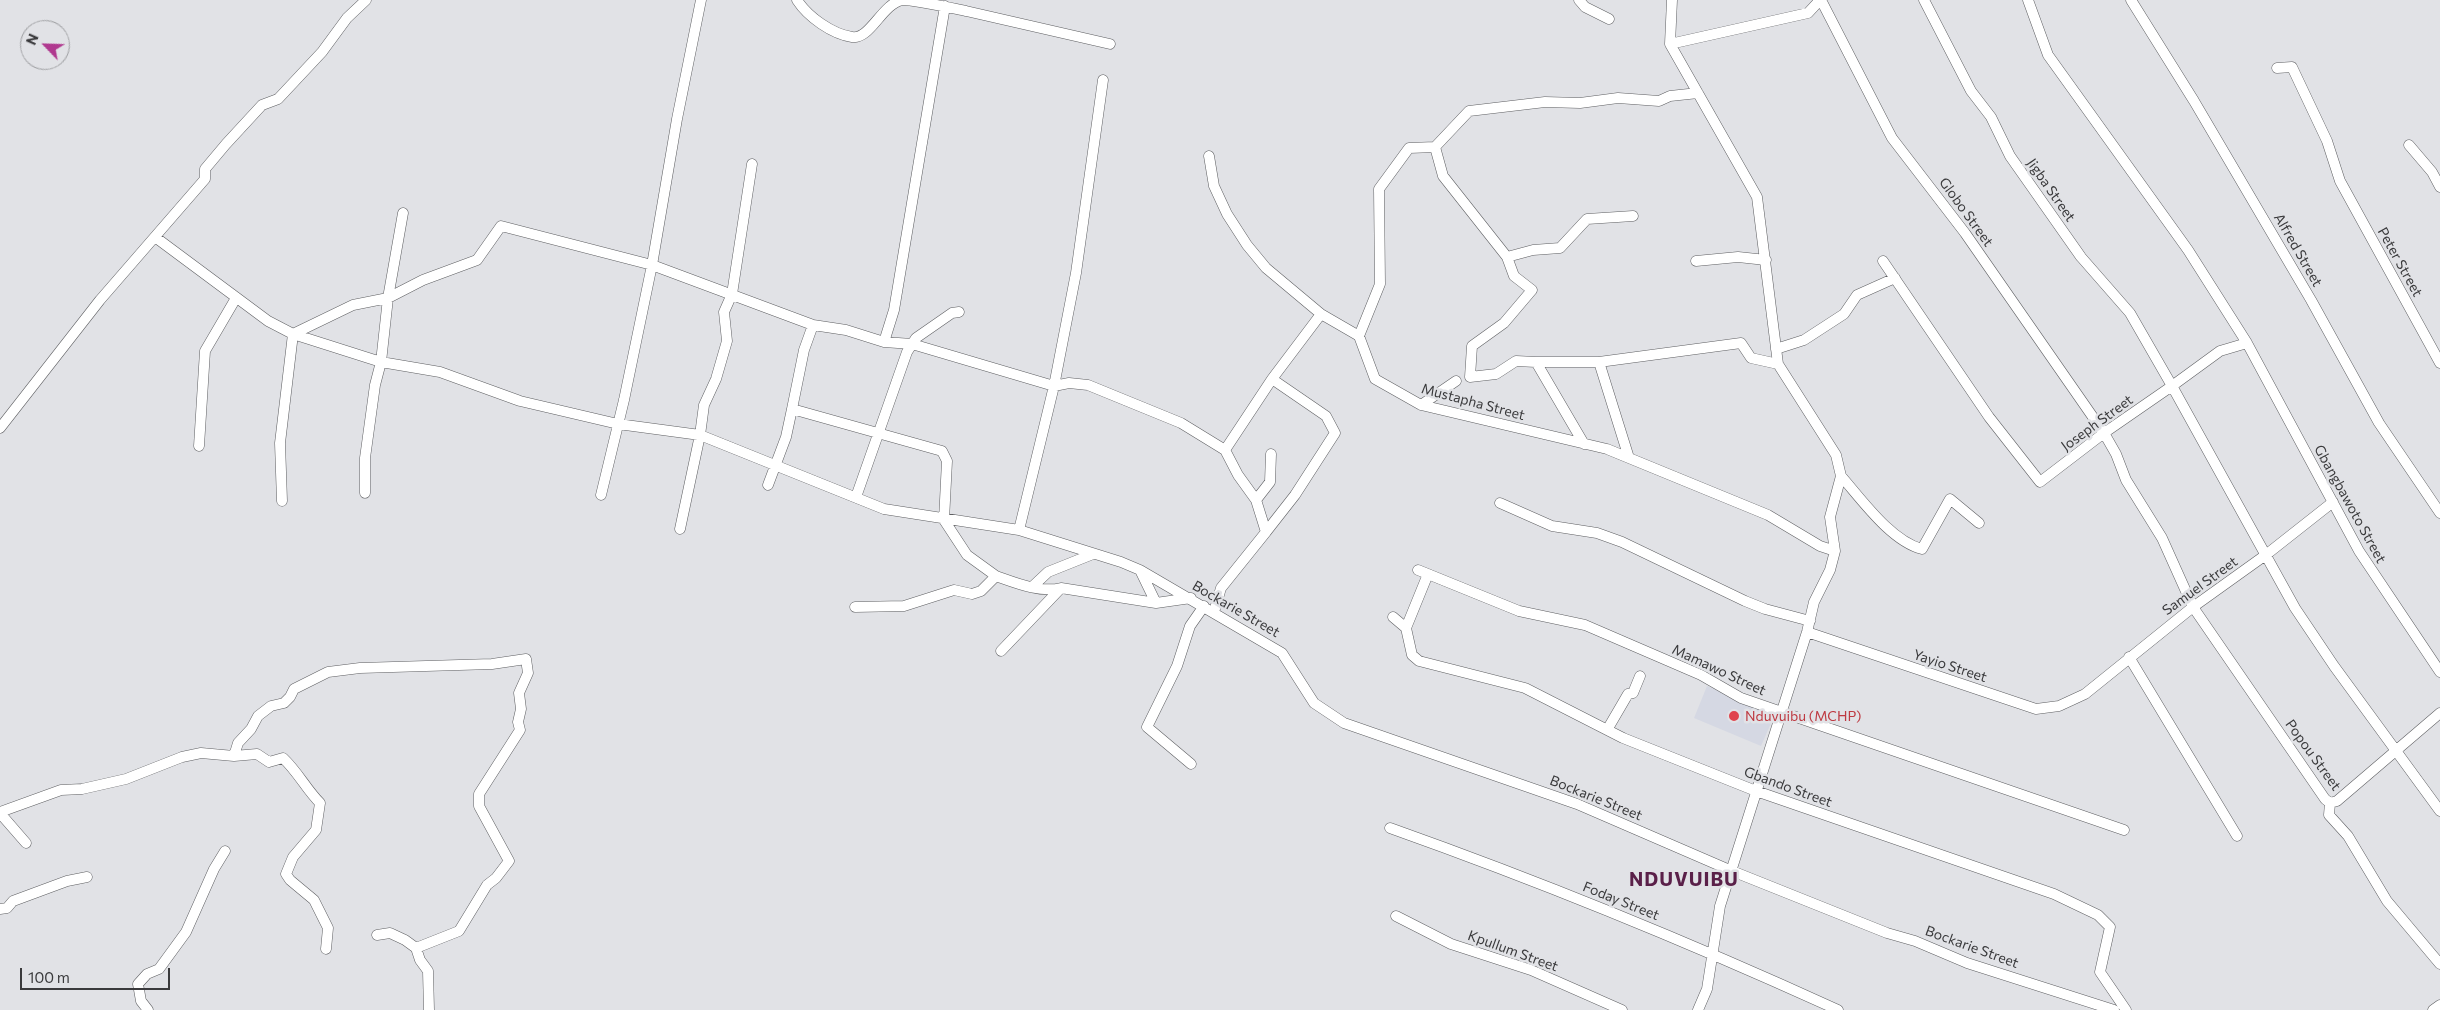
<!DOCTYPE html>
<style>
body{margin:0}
#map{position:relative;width:2440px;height:1010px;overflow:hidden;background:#e1e2e6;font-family:Commissioner,sans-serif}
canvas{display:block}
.north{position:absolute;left:20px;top:20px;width:50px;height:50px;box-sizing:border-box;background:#e1e2e6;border:1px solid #9e9fa2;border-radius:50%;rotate:294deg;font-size:14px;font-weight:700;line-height:20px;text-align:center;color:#3a3a3c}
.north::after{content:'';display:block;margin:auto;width:18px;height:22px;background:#b0398f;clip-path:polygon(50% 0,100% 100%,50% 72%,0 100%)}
.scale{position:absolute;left:20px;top:968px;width:150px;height:22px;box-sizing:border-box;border:2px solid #3a3a3c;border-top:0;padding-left:6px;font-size:15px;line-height:18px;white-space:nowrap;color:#3a3a3c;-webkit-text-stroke:4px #e1e2e6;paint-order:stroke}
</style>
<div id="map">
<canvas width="2440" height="1010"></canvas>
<div class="north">N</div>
<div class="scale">100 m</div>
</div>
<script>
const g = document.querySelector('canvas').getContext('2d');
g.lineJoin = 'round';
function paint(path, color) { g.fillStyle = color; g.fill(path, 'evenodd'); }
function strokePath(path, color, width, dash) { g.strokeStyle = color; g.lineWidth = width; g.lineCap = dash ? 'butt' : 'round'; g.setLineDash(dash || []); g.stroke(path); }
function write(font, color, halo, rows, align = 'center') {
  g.font = font + ' Commissioner,sans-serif'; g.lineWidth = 5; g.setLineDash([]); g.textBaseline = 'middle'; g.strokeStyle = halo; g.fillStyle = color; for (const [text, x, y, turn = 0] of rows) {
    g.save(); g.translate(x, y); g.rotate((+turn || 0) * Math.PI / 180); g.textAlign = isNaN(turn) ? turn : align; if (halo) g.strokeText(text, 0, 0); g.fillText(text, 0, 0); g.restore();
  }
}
const built = new Path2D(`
 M1707,686l68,28 -14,32 -67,-28z`);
const street = new Path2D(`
 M797,0c11,17 35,34 55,37 18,3 30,-33 50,-37 14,0 49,8 64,11 48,11 96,22 144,33
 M1579,0l6,7 24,12
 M1821,0l71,138 73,95 139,200 12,21 10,26 36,58 31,69 132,192 5,4 7,-2 103,-88
 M2028,0l20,55 140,195 59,93 -27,8 -48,35 123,222 39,58 106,145
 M2131,0l63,101 117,199 68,123 61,90
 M1670,44l2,-44
 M2277,68l15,-1 35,74 13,40 100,182
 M1103,80l-27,193 -22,113 15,-3 19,2 93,38 44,27 13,25 18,25 10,32 -45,56 -7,24
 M2409,145l23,27 8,15
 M1435,147l8,29 64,81 7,19 18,14 -28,33 -32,23 -2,31 26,-3 20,-13 20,1 48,82
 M1209,156l5,30 13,28 20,31 19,23 55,46 38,22 16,43 46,26 186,44 161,66 52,31 15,5
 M155,237l113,84 25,13 88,28 59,10 80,29 98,23 82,11 184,74 135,21 102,32 19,8
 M1507,257l26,-7 27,-2 27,-29 46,-3
 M1696,261l42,-4 28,3
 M1883,261l106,156 51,65 64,-49 68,-47 -42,-73 -49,-56 -71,-101 -19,-39 -20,-26 -47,-91
 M1359,336l21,-52 -1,-95 30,-41 26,-1 34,-36 76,-9 35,1 38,-5 41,3 11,-5 28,-3
 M884,342l28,2 142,42 -35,144
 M2247,343l112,208 81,121
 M1776,349l28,-9 40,-26 13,-19 38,-17
 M1536,362h63l142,-19 10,15 27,6
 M1599,362l30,96
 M1421,405l35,-24
 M792,409l12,-59 9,-25 33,5 38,12 10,-32 51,-304
 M0,428l100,-128 105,-121v-10l21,-25 36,-39 16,-6 44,-47 25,-34 19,-18
 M199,446l6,-95 31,-53
 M1225,450l47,-71 49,-65
 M1841,476c21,24 50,65 81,73l28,-50 29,24
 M768,485l18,-48 6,-28 150,42 5,10 -3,59 23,35 29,21
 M365,493v-35l10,-73 6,-23 7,-64 15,-85
 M601,495l23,-95 28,-135 25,-146 24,-119
 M856,497l51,-145 9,-14 36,-25 7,-1
 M1256,500l14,-18 1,-28
 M282,501l-2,-58 13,-109 60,-29 35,-7 35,-18 54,-20 24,-34 151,39 161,60
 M1500,503l52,23 45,7 25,9 123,59 20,8 45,12
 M680,529l20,-94 4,-30 12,-26 11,-38 -3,-29 8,-18 20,-130
 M1266,532l29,-37 40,-62 -9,-17 -54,-37
 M1418,570l101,41 66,14 116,50 40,23 383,132
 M1032,587l16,-15 45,-18
 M1156,603l-16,-33 142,83 32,50 30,20 233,81 155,67 155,62 28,8 52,22 147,47
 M855,607l49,-1 50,-16 18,4 9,-3 15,-15c20,7 44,17 65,12l95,15 35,-5
 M1393,617l13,11 6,27 7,6 106,27 98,50 133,53 298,103 44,21 12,12 -10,45 26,38
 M1406,628l22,-54
 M1807,632l229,77 23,-3 26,-12 108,-87 74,-53 66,-52
 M1001,651l60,-63
 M2129,657l108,179
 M1607,730l21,-36 5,-1 7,-17
 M234,756l23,-2 12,8 14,-4c15,14 23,31 37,45l-4,27 -23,27 -7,17 4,6 24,20 14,28 -2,21
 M1191,764l-44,-37 30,-61 13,-40 14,-20
 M2330,803l-1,12 19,21 39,65 53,63
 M0,812l61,-22 21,-1 44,-10 56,-22 19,-4 33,3 4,-13 13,-14 7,-13 13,-10 13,-3 6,-6 4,-8 34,-17 32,-4 132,-4 34,-5 2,14 -9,20 2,16 -3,13 2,8 -41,64v12l30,55 -13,17 -9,7 -28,46 -43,17
 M0,813l26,30
 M1390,828c152,54 301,115 448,182
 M0,909l7,-1 6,-7 54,-20 20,-4
 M1396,916l55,28 80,26 91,40
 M377,935l13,-2 15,7 11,8 4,12 8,11 1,39
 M148,1010l-7,-9 -3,-17 9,-10 12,-5 27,-37 28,-63 11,-18
 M1698,1010l9,-21 13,-83 87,-274 7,-30 16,-32 5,-19 -5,-34 11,-41 -5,-21 -58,-91 -21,-167 -87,-153 138,-31 12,-13
 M2433,1010l7,-5`);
const markers = [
 [1734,716,6,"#e0444e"]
];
const streetNames = [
 ["Jigba Street",2051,190,55],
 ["Globo Street",1966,212,54],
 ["Alfred Street",2298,250,60],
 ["Peter Street",2400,262,61],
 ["Mustapha Street",1473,402,15],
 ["Joseph Street",2097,423,-36],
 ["Gbangbawoto Street",2350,504,61],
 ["Samuel Street",2200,586,-36],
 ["Bockarie Street",1236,609,30],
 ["Yayio Street",1950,666,18],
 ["Mamawo Street",1719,670,25],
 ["Popou Street",2313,755,54],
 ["Gbando Street",1788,787,20],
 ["Bockarie Street",1596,798,22],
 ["Foday Street",1621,901,22],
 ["Bockarie Street",1972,947,20],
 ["Kpullum Street",1513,951,20]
];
const healthNames = [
 ["Nduvuibu (MCHP)",1745,716]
];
const districtNames = [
 ["NDUVUIBU",1684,880]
];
paint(built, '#d5d8e3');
strokePath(street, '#5e5f62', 11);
strokePath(street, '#fff', 10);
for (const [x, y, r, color] of markers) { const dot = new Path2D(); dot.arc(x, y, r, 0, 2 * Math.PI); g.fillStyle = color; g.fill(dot); strokePath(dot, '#e1e2e6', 2); }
write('14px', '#3a3a3c', '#e1e2e6', streetNames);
write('14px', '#be3a42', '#e1e2e6', healthNames, 'left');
g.letterSpacing = '1px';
write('bold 19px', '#5a2049', '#e1e2e6', districtNames);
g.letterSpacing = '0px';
</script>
